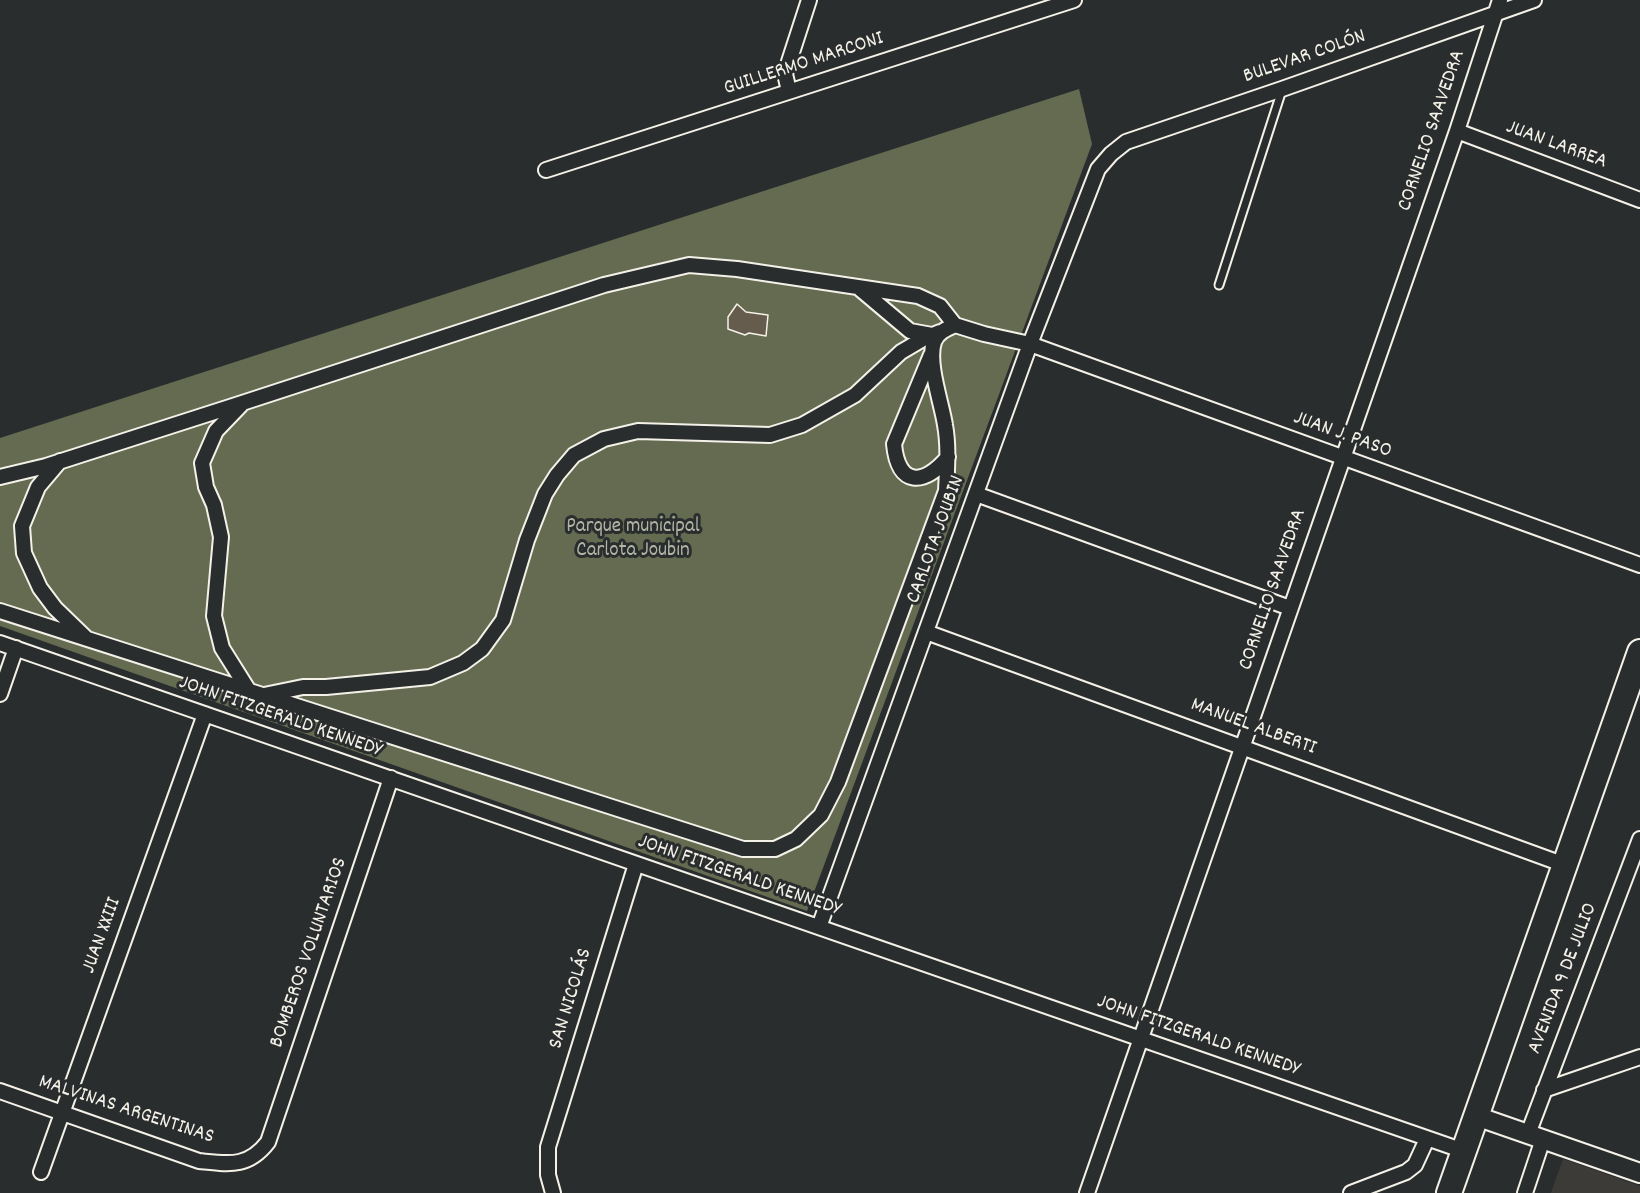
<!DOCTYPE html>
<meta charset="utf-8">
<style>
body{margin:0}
canvas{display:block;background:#2a2d2e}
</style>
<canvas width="1640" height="1193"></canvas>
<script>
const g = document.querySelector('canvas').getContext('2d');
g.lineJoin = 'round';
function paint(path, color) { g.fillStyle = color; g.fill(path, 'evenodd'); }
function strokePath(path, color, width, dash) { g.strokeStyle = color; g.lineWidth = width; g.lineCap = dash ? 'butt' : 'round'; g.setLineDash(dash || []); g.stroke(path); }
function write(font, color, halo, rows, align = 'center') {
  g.font = font + ' Dekko,sans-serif'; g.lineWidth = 6; g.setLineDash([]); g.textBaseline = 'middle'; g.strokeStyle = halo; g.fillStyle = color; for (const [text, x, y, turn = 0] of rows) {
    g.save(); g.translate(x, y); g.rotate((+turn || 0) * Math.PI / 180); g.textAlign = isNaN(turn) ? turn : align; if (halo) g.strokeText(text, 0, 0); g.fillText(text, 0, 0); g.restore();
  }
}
const built = new Path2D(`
 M1563,1159l77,27v7h-89z`);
const green = new Path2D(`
 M1079,89l13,55 -285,767 -807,-285v-188z`);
const building = new Path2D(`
 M737,304l9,8 22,3 -2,21 -17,-3 -4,2 -17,-6v-12z`);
const lane = new Path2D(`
 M1219,285l63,-195`);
const street = new Path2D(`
 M789,91l-4,-17 24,-74
 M1457,131l183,69
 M546,170l528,-170
 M859,288l51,43 22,4
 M931,355l-37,89c4,43 30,42 54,13
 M241,405l-25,26 -14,32 4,24 8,18 7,32 -7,79 8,32 27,43
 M60,461l-22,26 -16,39 2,27 16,35 15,20 30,29
 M0,477l46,-11 187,-60 371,-121 85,-20 48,4 181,27 22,10 15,19 29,9 46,10 610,221
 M976,494l314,114
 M0,611l743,238h32l21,-10 25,-24 17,-33 108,-291c1,-22 3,-44 -1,-66 -3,-21 -18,-62 -11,-83 3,-9 12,-13 21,-17
 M926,632l639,233
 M0,643l1464,508
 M0,694l16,-46
 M264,695l39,-8h23l104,-10 33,-14 19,-14 21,-29 24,-80 18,-46 12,-19 17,-20 30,-16 34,-8 132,4 32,-10 53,-30 46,-43 22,-13 17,-7
 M819,927l211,-583 68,-175 13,-15 15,-12 156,-53 252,-89
 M1544,1090l96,-33
 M0,1091l199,70c30,3 49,7 69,-19l123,-364
 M1528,1134l112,-295
 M41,1172l164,-458
 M553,1193l-5,-18v-28l88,-283
 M1087,1193l370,-1062 43,-131
 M1351,1193l55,-21 9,-7 12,-26
 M1525,1193l18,-54`);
const secondary = new Path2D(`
 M1476,1116l164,57`);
const highway = new Path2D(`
 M1449,1193l191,-541`);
const streetNames = [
 ["BULEVAR COLÓN",1305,58,-19],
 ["GUILLERMO MARCONI",804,65,-18],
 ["CORNELIO SAAVEDRA",1433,131,-71],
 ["JUAN LARREA",1556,146,20],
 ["JUAN J. PASO",1342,436,20],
 ["CARLOTA JOUBIN",937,540,-70],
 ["CORNELIO SAAVEDRA",1274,590,-71],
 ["JOHN FITZGERALD KENNEDY",280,718,19],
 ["MANUEL ALBERTI",1253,728,20],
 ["JOHN FITZGERALD KENNEDY",739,877,19],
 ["JUAN XXIII",103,936,-70],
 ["BOMBEROS VOLUNTARIOS",310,953,-71],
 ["AVENIDA 9 DE JULIO",1564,979,-69],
 ["SAN NICOLÁS",572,999,-73],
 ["JOHN FITZGERALD KENNEDY",1198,1037,19],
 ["MALVINAS ARGENTINAS",126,1111,18]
];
const parkNames = [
 ["Parque municipal",633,528],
 ["Carlota Joubin",633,552]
];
paint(built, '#3c3b37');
paint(green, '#646b51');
paint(building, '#665c4d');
strokePath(building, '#f4f1e8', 1.5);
strokePath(lane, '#f4f1e8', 11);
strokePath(street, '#f4f1e8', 18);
strokePath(secondary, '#f4f1e8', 22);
strokePath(highway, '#f4f1e8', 28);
strokePath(lane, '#2a2d2e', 7);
strokePath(street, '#2a2d2e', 14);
strokePath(secondary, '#2a2d2e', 18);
strokePath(highway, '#2a2d2e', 24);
write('21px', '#f4f1e8', '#2a2d2e', streetNames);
write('21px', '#b3b5a4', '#2a2d2e', parkNames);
</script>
